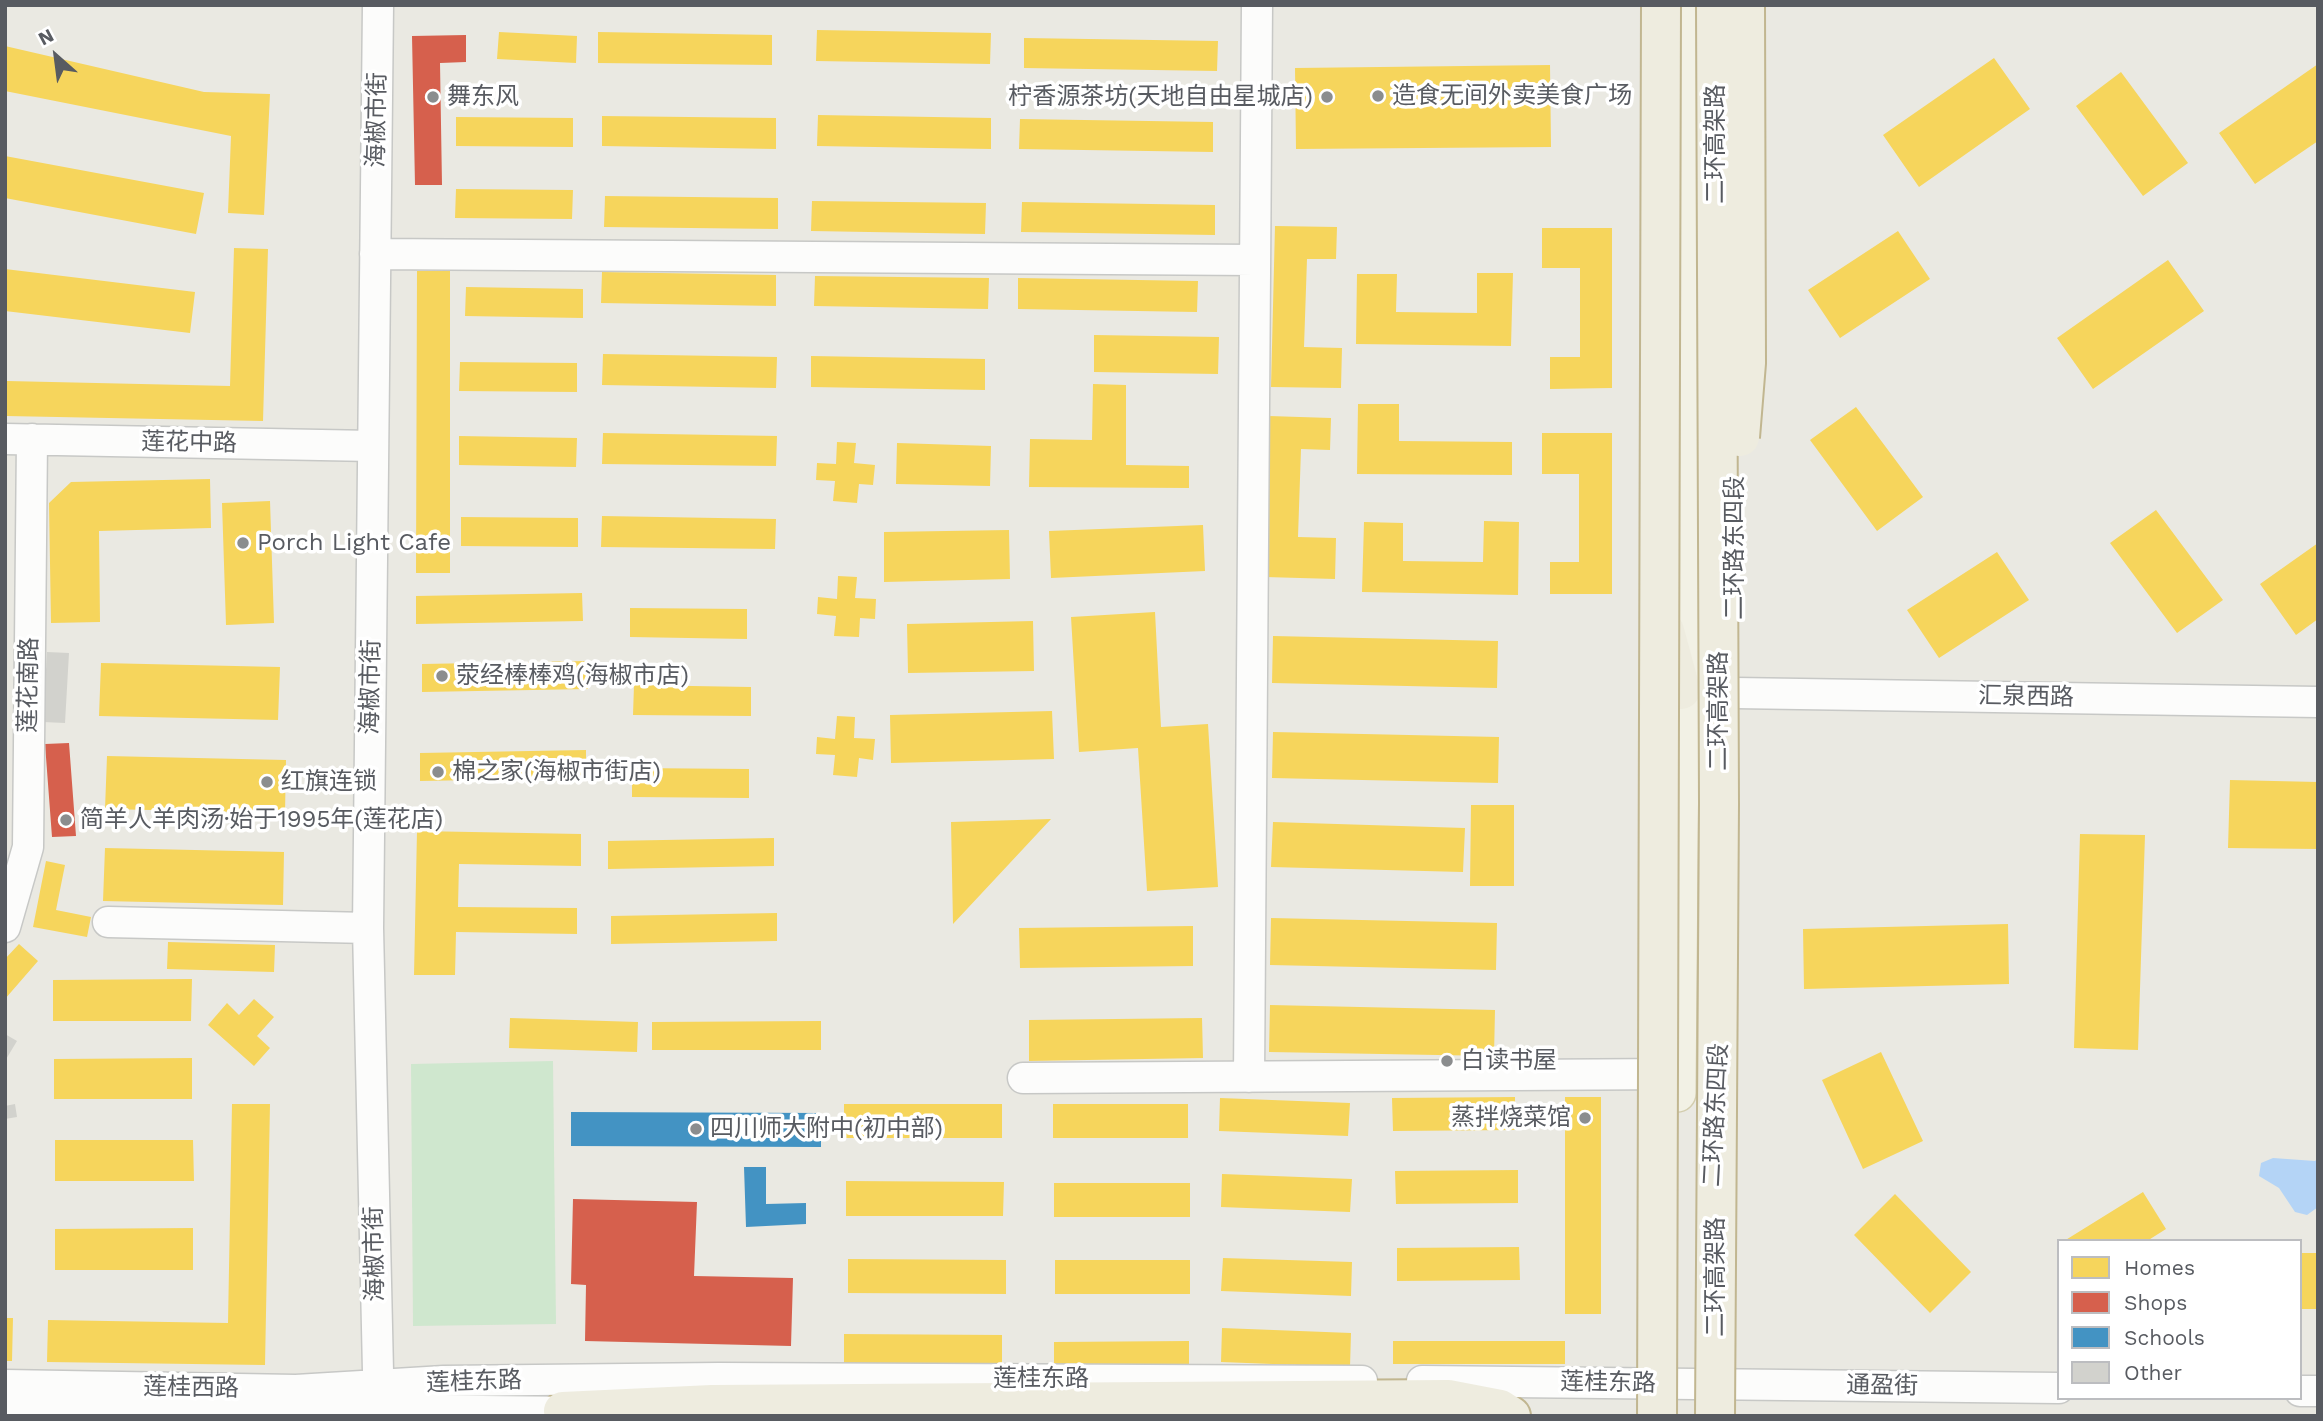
<!DOCTYPE html>
<meta charset="utf-8">
<style>
body{margin:0}
#map{position:relative;width:2323px;height:1421px;overflow:hidden;background:#eae9e2;font-family:"Work Sans",sans-serif}
canvas{display:block}
.frame{position:absolute;inset:0;border:7px solid #585b61;pointer-events:none}
.legend{position:absolute;left:2057px;top:1239px;width:245px;height:161px;box-sizing:border-box;background:#fff;border:2px solid #bcbdc0;margin:0;padding:9px 12px;list-style:none;font-size:21px;color:#585b61}
.legend li{display:flex;align-items:center;gap:14px;height:35px}
.legend b{width:35px;border:2px solid #bcbdc0}
.north{position:absolute;left:21px;top:21px;width:70px;height:70px;-webkit-text-stroke:5px #fff;paint-order:stroke;rotate:332deg;font-size:19px;font-weight:700;line-height:28px;text-align:center;color:#585b61}
.north::after{content:'';display:block;margin:auto;width:24px;height:32px;background:#585b61;clip-path:polygon(50% 0,100% 100%,50% 72%,0 100%)}
</style>
<div id="map">
<canvas width="2323" height="1421"></canvas>
<div class="frame"></div>
<ul class="legend">
<li><b style="height:19px;background:#f6d55c"></b>Homes</li>
<li><b style="height:19px;background:#d6604d"></b>Shops</li>
<li><b style="height:19px;background:#4393c3"></b>Schools</li>
<li><b style="height:19px;background:#d2d2cd"></b>Other</li>
</ul>
<div class="north">N</div>
</div>
<script>
const g = document.querySelector('canvas').getContext('2d');
g.lineJoin = 'round';
function paint(path, color) { g.fillStyle = color; g.fill(path, 'evenodd'); }
function strokePath(path, color, width, dash) { g.strokeStyle = color; g.lineWidth = width; g.lineCap = dash ? 'butt' : 'round'; g.setLineDash(dash || []); g.stroke(path); }
function write(font, color, halo, rows, align = 'center') {
  g.font = font + ' "Work Sans","Noto Sans SC",sans-serif'; g.lineWidth = 7; g.setLineDash([]); g.textBaseline = 'middle'; g.strokeStyle = halo; g.fillStyle = color; for (const [text, x, y, turn = 0] of rows) {
    g.save(); g.translate(x, y); g.rotate((+turn || 0) * Math.PI / 180); g.textAlign = isNaN(turn) ? turn : align; if (halo) g.strokeText(text, 0, 0); g.fillText(text, 0, 0); g.restore();
  }
}
const green = new Path2D(`
 M553,1061l3,263 -143,2 -2,-262z`);
const water = new Path2D(`
 M2273,1158l42,3 3,-3v49l-11,8 -12,-3 -16,-24 -20,-12 2,-13z`);
const homes = new Path2D(`
 M817,30l174,3 -1,31 -174,-3z
 M499,32l78,4 -1,27 -79,-4z
 M598,32l174,3v30l-174,-2z
 M1024,38l194,3 -1,30 -193,-3z
 M5,46l199,46 66,2 -6,121 -36,-2 3,-77 -226,-45z
 M1994,58l36,51 -111,78 -36,-52z
 M2318,64v77l-63,43 -36,-51z
 M1550,65l1,82 -255,2 -1,-81z
 M2121,72l67,91 -45,33 -67,-90z
 M818,115l173,3v31l-174,-3z
 M602,116l174,2v31l-174,-3z
 M456,117l117,1v29l-117,-1z
 M1020,119l193,3v30l-194,-3z
 M5,156l199,37 -8,41 -191,-36z
 M456,189l117,1 -1,29 -117,-1z
 M605,196l173,2v31l-174,-2z
 M812,201l174,2 -1,31 -174,-3z
 M1022,202l193,3v30l-194,-3z
 M1275,226l62,1 -1,32h-29l-3,88 38,1 -1,40 -70,-1z
 M1542,228h70v160l-62,1v-32h30v-89h-38z
 M1898,231l32,48 -90,59 -32,-48z
 M234,248l34,1 -5,172 -257,-5 1,-35 223,5z
 M2168,260l36,51 -111,78 -36,-51z
 M5,269l190,23 -5,41 -185,-22z
 M417,271h33v302h-34z
 M602,272l174,3v31l-175,-3z
 M1477,273h36l-2,73 -155,-2 1,-70h40l-1,38 81,1z
 M815,276l174,2 -1,31 -174,-3z
 M1018,278l180,3 -1,31 -179,-3z
 M466,287l117,2v29l-118,-2z
 M1094,335l125,2 -1,37 -124,-2z
 M603,354l174,3 -1,31 -174,-3z
 M811,356l174,3v31l-174,-3z
 M460,362l117,1v29l-118,-1z
 M1093,384l33,1v80l63,1v22l-160,-1 1,-48 62,1z
 M1358,404h41v37l113,1v33l-155,-1z
 M1856,407l67,90 -46,34 -67,-91z
 M1269,416l62,2 -1,32 -29,-1 -3,88 38,1 -1,41 -70,-2z
 M603,433l174,3 -1,30 -174,-2z
 M1542,433h70v161h-62v-32h29v-88h-37z
 M459,436l118,2 -1,29 -117,-2z
 M837,442l19,1 -2,20 21,2 -2,20 -14,-1 -2,19 -24,-2 2,-20 -19,-1 1,-17 19,1z
 M897,443l94,3 -1,40 -94,-2z
 M210,479l1,49 -112,3 1,91 -49,1 -2,-120 22,-21z
 M270,501l4,122 -48,2 -4,-122z
 M2156,510l67,90 -46,33 -67,-90z
 M602,516l174,3 -1,30 -174,-2z
 M461,517l117,1v29l-117,-1z
 M1484,521l35,1 -1,73 -156,-3 2,-70 39,1v38l80,1z
 M1203,525l2,46 -154,7 -2,-47z
 M1009,530l1,49 -126,3v-50z
 M2318,543v76l-22,16 -36,-51z
 M1997,552l32,48 -90,58 -32,-48z
 M838,576l19,1 -2,21 21,1 -1,20 -15,-1 -1,19 -25,-1 2,-20 -19,-2 1,-17 19,2z
 M582,593l1,28 -167,3v-28z
 M630,608l117,1v30l-117,-2z
 M1155,612l6,115 47,-3 10,163 -71,4 -9,-143 -59,4 -8,-135z
 M1033,621l1,50 -126,2 -1,-49z
 M1273,636l225,5 -1,47 -225,-5z
 M587,661l1,28 -166,3v-28z
 M101,663l179,4 -2,53 -179,-4z
 M634,685l117,2v29l-118,-1z
 M1052,711l2,48 -163,4 -1,-48z
 M837,716l18,1 -1,21 21,1 -2,21 -14,-2 -2,19 -24,-2 2,-20 -19,-1 1,-17 18,2z
 M1273,732l226,5 -1,46 -226,-5z
 M586,750v28l-166,3v-28z
 M107,756l179,4 -1,53 -180,-4z
 M632,768l117,1v29l-117,-1z
 M2230,780l88,2v67l-90,-1z
 M1471,805h43v81h-44z
 M1051,819l-98,105 -2,-102z
 M1273,822l192,6 -2,44 -192,-5z
 M417,831l164,3v32l-122,-2 -1,43 119,1v26l-121,-2 -1,43h-41z
 M2080,834l65,1 -7,215 -64,-2z
 M774,838v28l-166,3v-28z
 M105,848l179,4 -1,53 -180,-4z
 M46,861l19,4 -9,45 35,7 -4,20 -54,-10z
 M777,913v28l-166,3v-28z
 M1271,918l226,5 -1,47 -226,-5z
 M2008,924l1,60 -205,5 -1,-60z
 M1193,926v40l-173,2 -1,-40z
 M168,942l107,3 -1,27 -107,-3z
 M19,944l19,17 -33,38v-40z
 M192,979l-1,42h-138v-41z
 M254,999l20,18 -17,19 13,12 -16,18 -46,-41 19,-22 12,12z
 M1270,1005l225,5 -1,46 -225,-4z
 M510,1018l128,4 -1,30 -128,-4z
 M1202,1018l1,40 -174,3v-41z
 M821,1021v29h-169v-28z
 M1881,1052l42,89 -60,28 -41,-89z
 M192,1058v41h-138v-40z
 M1515,1097v33l-122,1 -1,-33z
 M1565,1097h36v217h-36z
 M1220,1098l130,5 -2,33 -129,-5z
 M232,1104h38l-5,261 -218,-3 1,-42 180,3z
 M844,1104h158v34h-158z
 M1053,1104h135v34h-135z
 M55,1140h138l1,41h-139z
 M1518,1170v33l-122,1 -1,-33z
 M1222,1174l130,5 -2,33 -129,-5z
 M846,1181l158,1 -1,34h-157z
 M1054,1183h136v34h-136z
 M2143,1192l23,37 -19,12h-83z
 M1895,1194l76,78 -41,41 -76,-78z
 M193,1228v42h-138v-41z
 M1519,1247l1,33 -123,1v-33z
 M2300,1253h18v56h-18z
 M1223,1258l129,4 -1,34 -130,-5z
 M848,1259l158,1v34l-158,-1z
 M1055,1260h135v34h-135z
 M5,1318h8l-1,43h-7z
 M1222,1328l129,5 -1,34 -129,-5z
 M844,1334l158,1v34h-158z
 M1189,1341v35l-135,-1v-33z
 M1393,1341h172v23h-172z`);
const shops = new Path2D(`
 M466,35v27l-26,1 2,122h-27l-3,-149z
 M69,743l7,93 -24,1 -7,-93z
 M573,1199l124,3 -3,74 99,2 -2,68 -206,-5 1,-56 -15,-1z`);
const schools = new Path2D(`
 M571,1112l250,1v34l-250,-1z
 M744,1167h22v37l40,-1v21l-60,3z`);
const building = new Path2D(`
 M47,652l22,1 -4,70 -22,-1z
 M5,1034l12,7 -12,20z
 M15,1104l2,13 -12,2v-13z`);
const minor = new Path2D(`
 M378,5l-10,923 11,488
 M375,254l880,6
 M5,439l368,7
 M1735,693l583,9
 M108,922l260,6
 M5,927l23,-80 4,-408
 M1249,1077l8,-1072
 M1023,1078l654,-4
 M1422,1381l637,7
 M5,1385l291,5 148,-9 275,-3 643,3
 M2300,1391h18
 M5,1411l220,4 154,-5 203,2`);
const major = new Path2D(`
 M1677,1093l7,-813 -4,-275`);
const highway = new Path2D(`
 M1665,631l16,59
 M563,1411l149,-7 736,-5 52,10 11,7`);
const highwayBridge = new Path2D(`
 M1740,437l6,-74 -1,-358
 M1657,1416l4,-1411
 M1715,1416l4,-612 -3,-799`);
const markers = [
 [1378,96,7,"#8b8d8e"],
 [433,97,7,"#8b8d8e"],
 [1327,97,7,"#8b8d8e"],
 [243,543,7,"#8b8d8e"],
 [442,676,7,"#8b8d8e"],
 [438,772,7,"#8b8d8e"],
 [267,782,7,"#8b8d8e"],
 [66,820,7,"#8b8d8e"],
 [1447,1061,7,"#8b8d8e"],
 [1585,1118,7,"#8b8d8e"],
 [696,1129,7,"#8b8d8e"]
];
const poiNames = [
 ["造食无间外卖美食广场",1392,96],
 ["舞东风",447,97],
 ["柠香源茶坊(天地自由星城店)",1313,97,"right"],
 ["Porch Light Cafe",257,543],
 ["荥经棒棒鸡(海椒市店)",456,676],
 ["棉之家(海椒市街店)",452,772],
 ["红旗连锁",281,782],
 ["简羊人羊肉汤·始于1995年(莲花店)",80,820],
 ["白读书屋",1461,1061],
 ["蒸拌烧菜馆",1571,1118,"right"],
 ["四川师大附中(初中部)",710,1129]
];
const streetNames = [
 ["海椒市街",377,120,-89],
 ["二环高架路",1716,144,-90],
 ["莲花中路",189,443,1],
 ["二环路东四段",1735,548,-90],
 ["莲花南路",29,685,-89],
 ["海椒市街",371,687,-89],
 ["汇泉西路",2026,697,1],
 ["二环高架路",1719,711,-90],
 ["二环路东四段",1716,1115,-87],
 ["海椒市街",375,1254,-91],
 ["二环高架路",1716,1277,-90],
 ["莲桂东路",1041,1379],
 ["莲桂东路",474,1382,-2],
 ["莲桂东路",1608,1383,1],
 ["通盈街",1882,1386,1],
 ["莲桂西路",191,1388,1]
];
paint(green, '#cfe7ce');
paint(water, '#b4d4f6');
paint(homes, '#f6d55c');
paint(shops, '#d6604d');
paint(schools, '#4393c3');
paint(building, '#d2d2cd');
strokePath(minor, '#c7c8c6', 33);
strokePath(major, '#d3cdae', 40);
strokePath(highway, '#c1b690', 42);
strokePath(minor, '#fcfcfb', 30);
strokePath(major, '#f2f1e5', 37);
strokePath(highway, '#eeecdf', 38);
strokePath(highwayBridge, '#c1b690', 42, []);
strokePath(highwayBridge, '#eeecdf', 38);
for (const [x, y, r, color] of markers) { const dot = new Path2D(); dot.arc(x, y, r, 0, 2 * Math.PI); g.fillStyle = color; g.fill(dot); strokePath(dot, '#fff', 2.5); }
write('24px', '#585b61', '#fff', poiNames, 'left');
write('24px', '#585b61', '#fff', streetNames);
</script>
